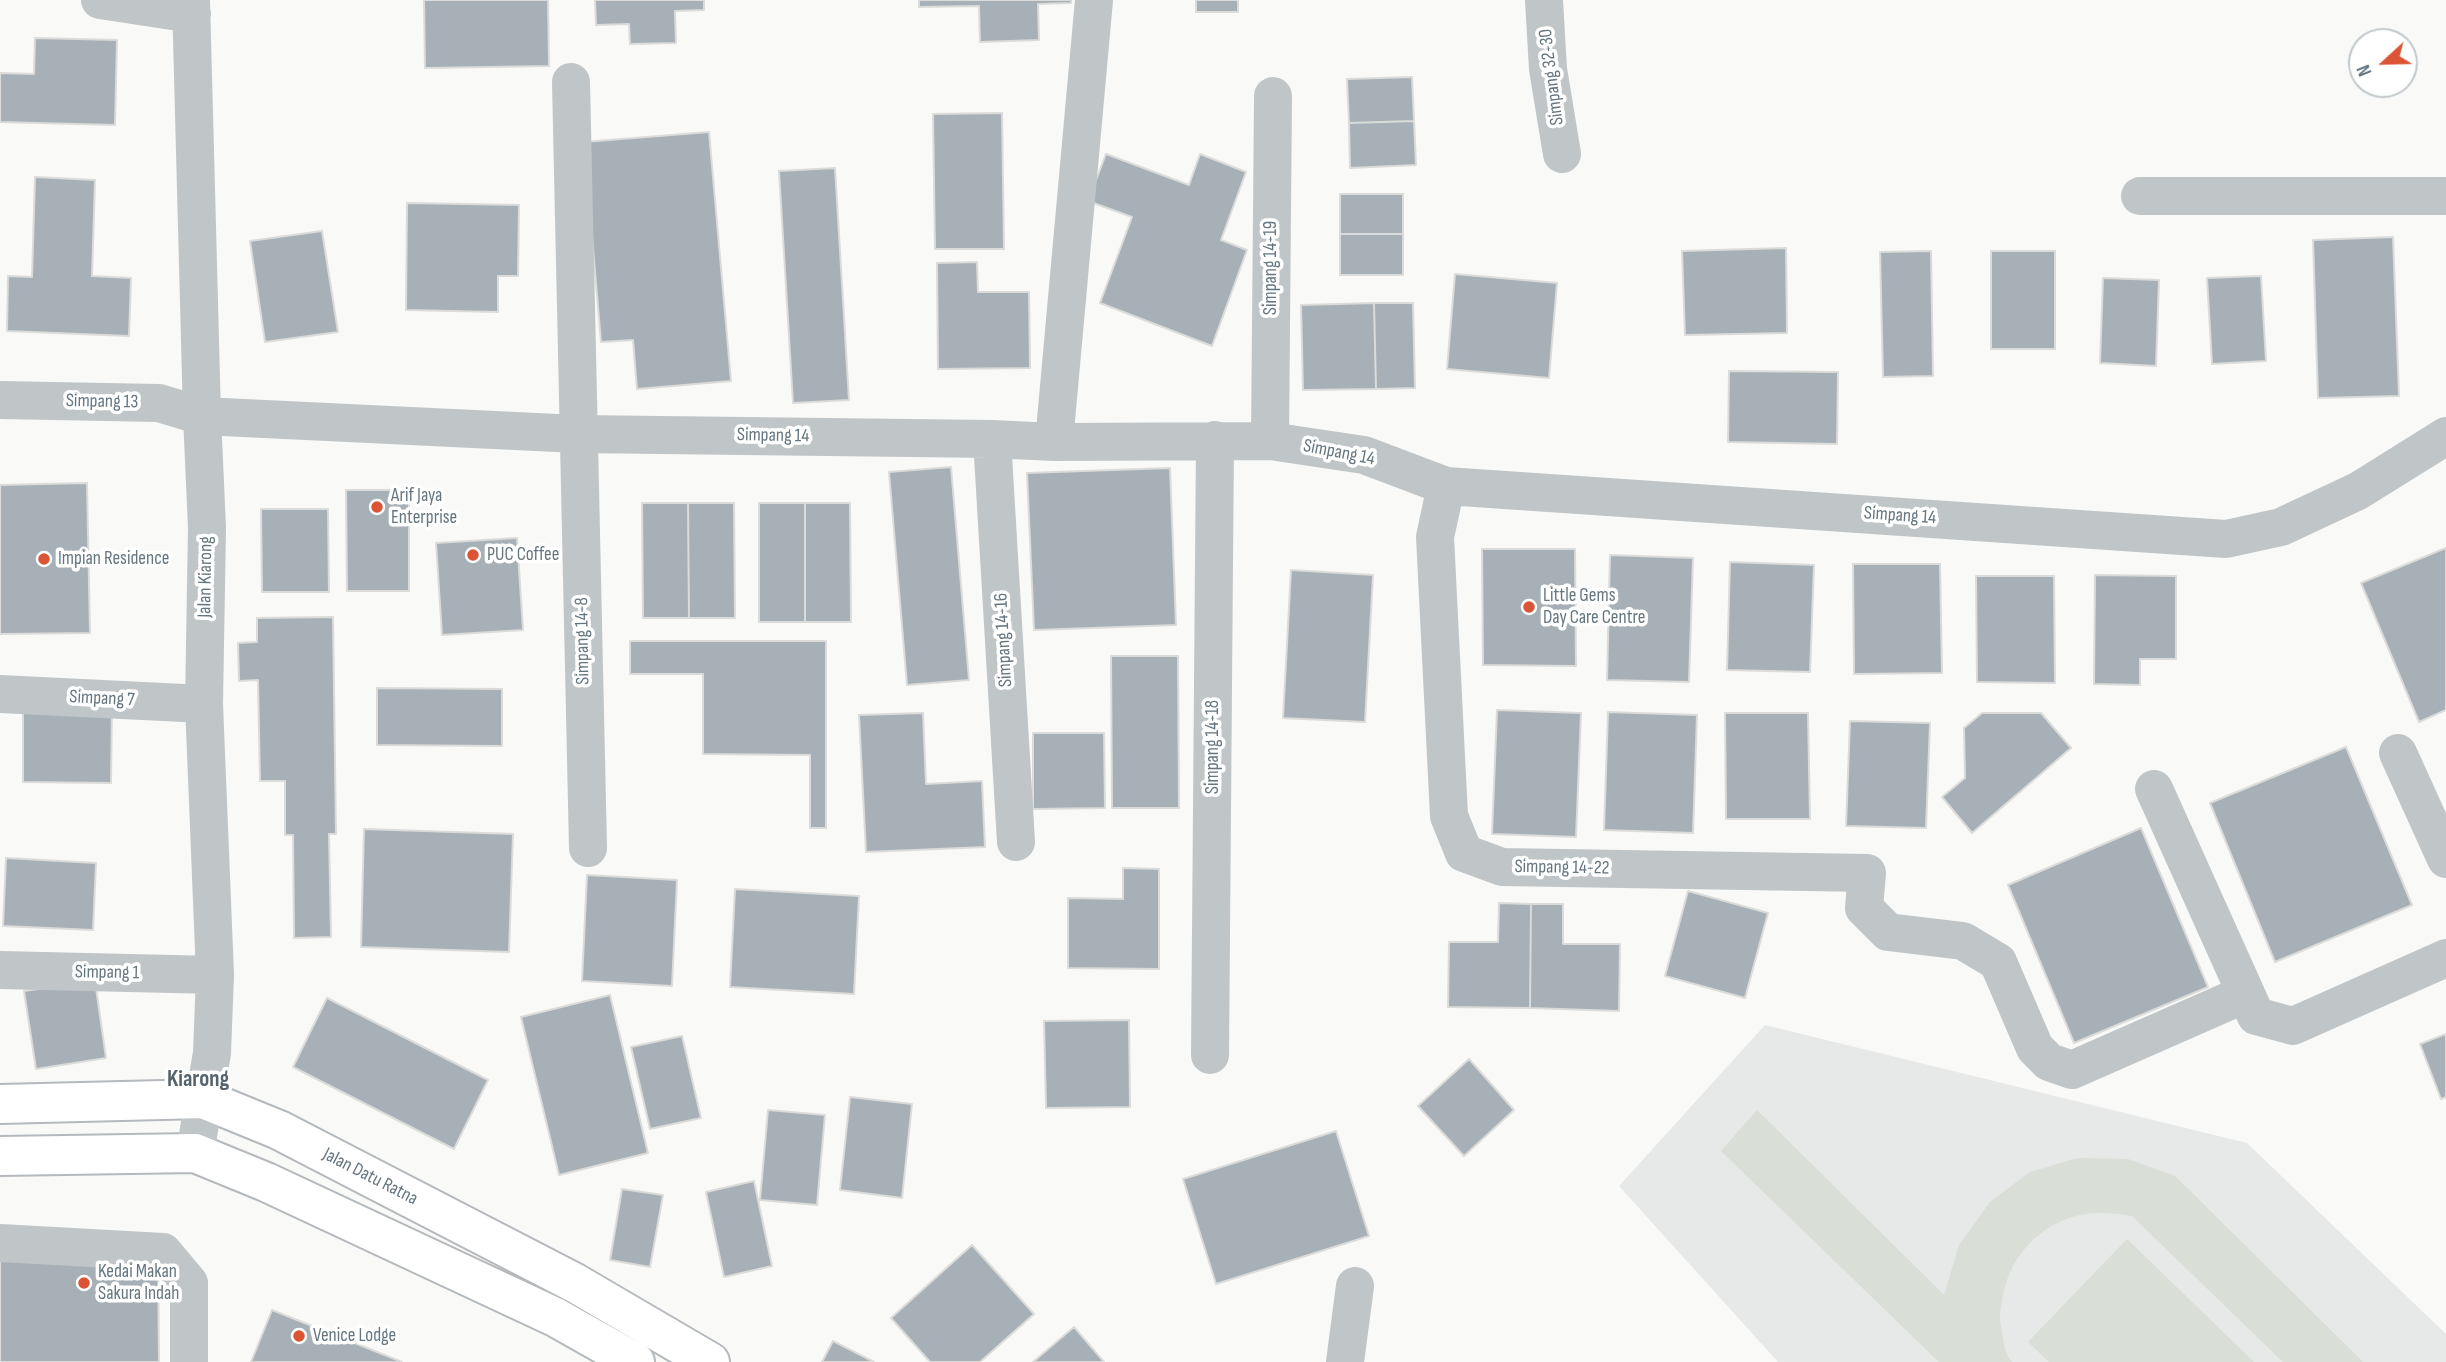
<!DOCTYPE html>
<style>
body{margin:0}
#map{position:relative;width:2446px;height:1362px;overflow:hidden;background:#f9f9f7;font-family:"Sofia Sans Condensed",sans-serif}
canvas{display:block}
.north{position:absolute;left:2348px;top:28px;width:70px;height:70px;box-sizing:border-box;background:#fff;border:2px solid #c1c8cc;border-radius:50%;rotate:248deg;font-size:19px;font-weight:700;line-height:28px;text-align:center;color:#657680}
.north::after{content:'';display:block;margin:auto;width:24px;height:32px;background:#db5435;clip-path:polygon(50% 0,100% 100%,50% 72%,0 100%)}
</style>
<div id="map">
<canvas width="2446" height="1362"></canvas>
<div class="north">N</div>
</div>
<script>
const g = document.querySelector('canvas').getContext('2d');
g.lineJoin = 'round';
function paint(path, color) { g.fillStyle = color; g.fill(path, 'evenodd'); }
function strokePath(path, color, width, dash) { g.strokeStyle = color; g.lineWidth = width; g.lineCap = dash ? 'butt' : 'round'; g.setLineDash(dash || []); g.stroke(path); }
function write(font, color, halo, rows, align = 'center') {
  g.font = font + ' "Sofia Sans Condensed",sans-serif'; g.lineWidth = 7; g.setLineDash([]); g.textBaseline = 'middle'; g.strokeStyle = halo; g.fillStyle = color; for (const [text, x, y, turn = 0] of rows) {
    g.save(); g.translate(x, y); g.rotate((+turn || 0) * Math.PI / 180); g.textAlign = isNaN(turn) ? turn : align; if (halo) g.strokeText(text, 0, 0); g.fillText(text, 0, 0); g.restore();
  }
}
const built = new Path2D(`
 M1765,1025l482,118 199,191v28h-668l-159,-176z`);
const green = new Path2D(`
 M1757,1110l187,185 15,-50 31,-43 40,-30 48,-14 50,1 47,17 188,186h-80l-151,-146c-20,-3 -40,-5 -60,1 -38,12 -64,44 -70,83 -1,9 -4,17 -1,26 2,12 3,28 11,36h-73l-218,-211z
 M2127,1239l127,123h-205l-21,-20z`);
const building = new Path2D(`
 M424,0h124l1,66 -124,2z
 M595,0h109v10l-29,1 1,32 -46,1 -1,-20 -33,1z
 M919,0h152v3l-33,1 1,36 -59,2 -1,-36 -60,1z
 M1196,0h42v12h-42z
 M35,38l82,2 -2,85 -115,-3v-49l34,1z
 M1412,77l2,44 -65,2 -2,-44z
 M1002,113l2,136h-69l-2,-135z
 M1414,121l2,44 -66,3 -1,-45z
 M709,132l22,249 -94,8 -4,-49 -32,2 -17,-200z
 M1106,154l83,31 11,-31 46,18 -25,68 26,10 -35,96 -112,-43 32,-86 -44,-16z
 M835,168l14,232 -56,3 -14,-232z
 M35,177l60,3 -3,96 39,2 -2,58 -122,-5 1,-55 24,1z
 M1340,194h63v40h-63z
 M407,203l112,2 -1,71h-20v36l-92,-2z
 M322,231l16,101 -73,10 -15,-101z
 M1340,234h63v41h-63z
 M2393,237l6,159 -81,2 -5,-158z
 M1786,248l1,85 -102,2 -3,-84z
 M1931,251l2,125 -50,1 -3,-125z
 M1991,251h64v98h-64z
 M977,262l1,30h51l1,76 -92,1 -1,-106z
 M1455,274l102,9 -8,95 -102,-9z
 M2261,276l5,85 -54,3 -5,-86z
 M2103,278l56,2 -3,86 -56,-3z
 M1374,303h39l2,85 -39,1z
 M1374,303l2,86 -73,1 -2,-85z
 M1729,371l109,1 -1,72 -109,-2z
 M951,467l18,213 -62,5 -18,-213z
 M1170,468l6,157 -142,5 -7,-157z
 M87,483l3,150 -90,1v-149z
 M346,490h63v101h-62z
 M642,503h46l1,115h-46z
 M688,503h46l1,115h-46z
 M759,503h46v119h-46z
 M805,503h45l1,119h-46z
 M261,509h67l1,83h-67z
 M517,538l6,92 -81,5 -6,-92z
 M2446,548v162l-27,12 -58,-139z
 M1482,549h93l1,117 -93,-1z
 M1610,555l83,3 -4,124 -82,-2z
 M1730,562l84,3 -4,107 -83,-2z
 M1853,564h87l2,109 -88,1z
 M1291,570l82,5 -8,147 -82,-4z
 M2095,575l81,1v83h-36v26l-46,-1z
 M1976,576h78l1,107 -78,-1z
 M333,617l3,217h-7l2,103 -37,1 -1,-103h-8v-54h-25l-2,-101 -19,1 -1,-38 19,-1v-24z
 M630,641h196v187h-16v-73l-107,-1v-80h-73z
 M1111,656h67l1,152h-67z
 M377,688l125,1v57l-125,-1z
 M23,708l89,1 -1,74 -88,-1z
 M1497,710l84,3 -5,124 -84,-3z
 M1608,712l89,3 -4,118 -89,-3z
 M923,713l3,71 56,-3 3,66 -119,5 -7,-137z
 M1725,713h83l2,106h-84z
 M1982,713h59l30,35 -99,85 -30,-36 23,-19 -1,-50z
 M1850,721l80,2 -4,105 -80,-2z
 M1033,733h71l1,75 -72,1z
 M2346,747l66,158 -137,57 -65,-159z
 M2141,828l67,159 -134,56 -66,-158z
 M364,829l149,5 -4,118 -148,-5z
 M6,858l90,5 -3,67 -90,-4z
 M1123,868l36,1v100l-91,-1v-70l55,1z
 M587,875l90,5 -5,106 -90,-5z
 M735,889l124,7 -5,98 -124,-7z
 M1688,891l80,22 -23,85 -80,-22z
 M1499,903l32,1 -1,104 -82,-1 1,-65h49z
 M1531,904h32v40h57l-1,67 -89,-3z
 M95,981l11,77 -70,11 -12,-78z
 M610,995l38,158 -89,22 -38,-158z
 M327,998l161,82 -34,69 -161,-82z
 M1129,1020l1,87 -84,1 -2,-87z
 M2446,1034v63l-5,2 -21,-55z
 M682,1036l19,82 -51,11 -19,-82z
 M1469,1059l45,51 -50,46 -46,-50z
 M850,1097l62,7 -10,94 -62,-8z
 M768,1110l57,5 -8,90 -57,-5z
 M1336,1131l33,105 -153,48 -33,-105z
 M754,1181l18,85 -48,11 -18,-85z
 M622,1189l41,6 -13,72 -40,-7z
 M972,1245l62,69 -54,48h-50l-39,-44z
 M158,1258l1,104h-159v-103z
 M272,1310l130,52h-151z
 M1074,1327l30,35h-71z
 M833,1341l41,21h-52z`);
const minor = new Path2D(`
 M100,0l92,14
 M191,0l11,416 5,112 -3,176 11,271 -3,78 -17,100
 M1544,0l4,69 14,85
 M571,82l17,766
 M2140,196h306
 M0,400l159,3 43,13 376,18 414,5 62,3 216,-1 94,14 82,31 780,53 55,-12 77,-36 88,-55
 M992,439l24,403
 M1270,441l3,-345
 M1054,442l40,-442
 M1446,486l-11,51 14,279 15,37 38,14 365,6 -3,35 24,24 75,9 35,21 37,86 14,14 23,8 173,-76
 M0,694l204,10
 M2398,753l48,106
 M2154,789l102,227 37,10 153,-68
 M0,970l215,5
 M1210,1055l5,-615
 M0,1243l163,9 26,31v79
 M1345,1362l10,-76`);
const major = new Path2D(`
 M0,1104l203,-5 76,31 296,153 135,79
 M0,1156l195,-3 71,29 289,135 80,45`);
const markers = [
 [377,507,7,"#db5435"],
 [473,555,7,"#db5435"],
 [44,559,7,"#db5435"],
 [1529,607,7,"#db5435"],
 [84,1283,7,"#db5435"],
 [299,1336,7,"#db5435"]
];
const streetNames = [
 ["Simpang 32-30",1552,77,-97],
 ["Simpang 14-19",1271,268,-90],
 ["Simpang 13",102,402,1],
 ["Simpang 14",773,436,1],
 ["Simpang 14",1339,453,11],
 ["Simpang 14",1900,516,4],
 ["Jalan Kiarong",206,577,-89],
 ["Simpang 14-16",1004,640,-93],
 ["Simpang 14-8",583,641,-91],
 ["Simpang 7",102,699,3],
 ["Simpang 14-18",1213,747,-90],
 ["Simpang 14-22",1562,868,1],
 ["Simpang 1",107,973,1],
 ["Jalan Datu Ratna",370,1177,27]
];
const poiNames = [
 ["Arif Jaya",391,496],
 ["Enterprise",391,518],
 ["PUC Coffee",487,555],
 ["Impian Residence",58,559],
 ["Little Gems",1543,596],
 ["Day Care Centre",1543,618],
 ["Kedai Makan",98,1272],
 ["Sakura Indah",98,1294],
 ["Venice Lodge",313,1336]
];
const quarterNames = [
 ["Kiarong",198,1080]
];
paint(built, '#e7e8e8');
paint(green, '#d9ded6');
paint(building, '#a7b0b6');
strokePath(building, '#dbdbd9', 2);
strokePath(major, '#b4b9bd', 42);
strokePath(minor, '#c0c5c8', 38);
strokePath(major, '#fff', 38);
for (const [x, y, r, color] of markers) { const dot = new Path2D(); dot.arc(x, y, r, 0, 2 * Math.PI); g.fillStyle = color; g.fill(dot); strokePath(dot, '#fff', 2.5); }
write('19px', '#657680', '#fff', streetNames);
write('19px', '#657680', '#fff', poiNames, 'left');
write('bold 23px', '#57636c', '#fff', quarterNames);
</script>
